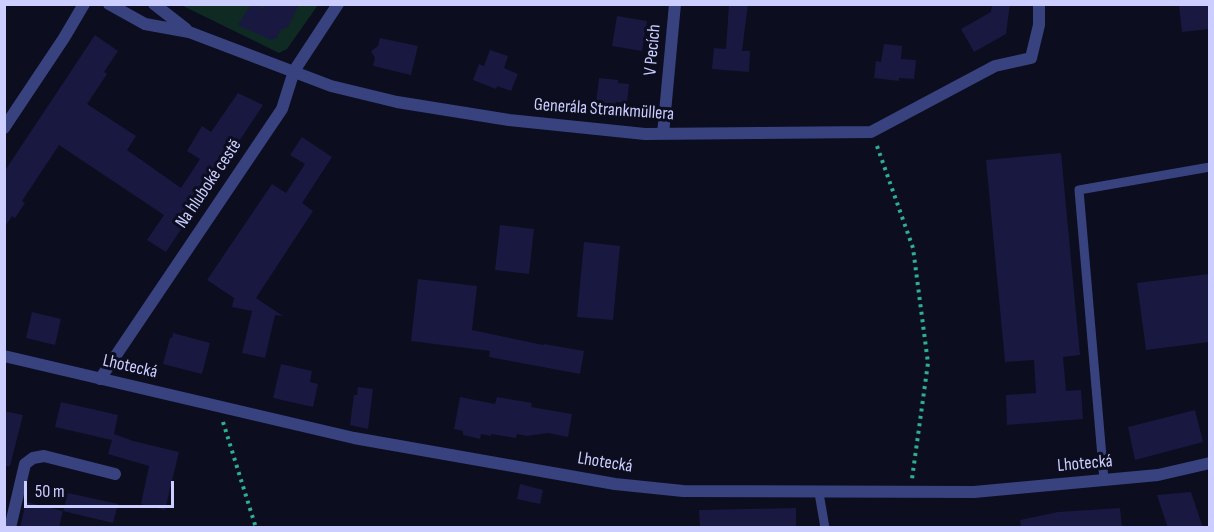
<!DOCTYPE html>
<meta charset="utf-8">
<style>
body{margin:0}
#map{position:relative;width:1214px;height:532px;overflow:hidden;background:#0c0d1f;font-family:"Sofia Sans Condensed",sans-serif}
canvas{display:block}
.frame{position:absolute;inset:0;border:6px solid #cbceff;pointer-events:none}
.scale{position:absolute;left:24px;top:481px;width:150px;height:27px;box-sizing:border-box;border:3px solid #cbceff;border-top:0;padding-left:8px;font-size:18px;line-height:21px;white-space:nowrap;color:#cbceff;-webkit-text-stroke:4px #0c0d1f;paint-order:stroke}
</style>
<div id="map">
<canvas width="1214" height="532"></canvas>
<div class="frame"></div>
<div class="scale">50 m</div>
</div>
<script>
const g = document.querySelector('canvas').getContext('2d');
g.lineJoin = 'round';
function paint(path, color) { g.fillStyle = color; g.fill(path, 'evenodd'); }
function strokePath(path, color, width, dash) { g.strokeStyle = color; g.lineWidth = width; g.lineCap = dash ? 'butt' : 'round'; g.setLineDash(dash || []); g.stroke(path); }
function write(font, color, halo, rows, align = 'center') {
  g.font = font + ' "Sofia Sans Condensed",sans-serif'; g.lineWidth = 6; g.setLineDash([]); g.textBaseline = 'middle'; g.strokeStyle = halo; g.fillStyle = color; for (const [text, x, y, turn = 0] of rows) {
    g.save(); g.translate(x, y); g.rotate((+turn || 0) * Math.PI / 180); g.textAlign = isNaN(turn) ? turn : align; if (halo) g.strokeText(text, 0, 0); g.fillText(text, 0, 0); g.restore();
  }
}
const green = new Path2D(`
 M181,5h137l-31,44 -8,4z`);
const building = new Path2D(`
 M251,4l11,4 11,-4h26l-11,23 -7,2 -4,9 -6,2 -33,-15z
 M729,4h19l-6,47h8l-1,21 -37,-3 2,-21 12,1z
 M992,4h18l-4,30 -32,18 -13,-23 30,-17z
 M1209,4v25l-27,3 -3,-26z
 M617,16l30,5 -5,30 -30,-5z
 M95,35l23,16 -14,21 3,2 -20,30 49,32 -9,14 54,38 19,-29 -13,-8 15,-25 9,6 27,-39 25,12 -97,147 -19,-12 17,-25 -105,-70 -37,56 3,2 -10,15 -3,-2 -8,12v-56z
 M380,38l38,8 -7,29 -38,-9 2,-8 -4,-7 7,-5z
 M884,44l18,2 -1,13 15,1 -2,19 -15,-1v3l-25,-3 2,-17 5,1z
 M490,50l18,6 -4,12 14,6 -7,17 -14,-5 -1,3 -23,-9 6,-16 5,2z
 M599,78l19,2v3l11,1 -2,19 -11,-1 -1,3 -19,-2z
 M302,137l30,20 -30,46 11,8 -57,87 27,18 -8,-1 -10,43 -23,-5 10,-42 -20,-4 2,-9 -27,-18 65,-96 14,9 19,-29 -15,-9z
 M1061,153l19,202 -17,2 3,34 15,-1 2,29 -76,6 -1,-30 30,-2 -2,-33 -29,2 -19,-202z
 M500,225l34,4 -5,45 -34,-4z
 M584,242l36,4 -7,74 -36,-3z
 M1209,274v68l-63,8 -9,-67z
 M418,279l59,7 -5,44 71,15 1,-1 40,7 -4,23 -91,-17 1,-6 -79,-10z
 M32,312l29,7 -6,26 -29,-7z
 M173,333l37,10 -8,31 -39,-10 7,-26h2z
 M281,364l31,7 -2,11 8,2 -5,23 -40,-9z
 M358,387l15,2 -5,40 -18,-4 4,-30h3z
 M460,397l35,7 2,-7 35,6 -1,4 41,7 -4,23 -20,-4 -21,3 -10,-2 -1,4 -25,-4v2l-10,-2 -1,5 -17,-4v-4l-9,-2z
 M61,402l57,13 -4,19 19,7 46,11 -14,58 -24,-6 8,-38 -41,-12 4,-14 -57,-13z
 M1195,410l8,32 -68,18 -7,-33z
 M4,411l19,4 -13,51h-6z
 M520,484l23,6 -3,14 -23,-5z
 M1191,492l12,36h-35l-11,-33z
 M68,493l50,11 -5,19 -50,-12 -4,17h-39l6,-26 37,9z
 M796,508v18l-96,2 -1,-18z
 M1120,508l2,20h-101l-1,-8 38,-8z`);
const path = new Path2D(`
 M877,146l36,102 15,115 -16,116
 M223,422l33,106`);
const service = new Path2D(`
 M1104,480l-25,-290 131,-23
 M819,493l6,35`);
const minor = new Path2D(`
 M109,4l36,20 44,8 142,54 66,16 112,18 136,14 226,-2 124,-66 36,-8 8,-33v-21
 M154,4l32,25
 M4,128l60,-90 20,-34
 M663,134l12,-130
 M4,356l350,82 261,46 68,7 291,1 184,-17 52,-12
 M100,379l182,-270 12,-38 44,-67
 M10,528l15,-64 8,-6 11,-2 71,18`);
const streetNames = [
 ["V Pecích",653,50,-85],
 ["Generála Strankmüllera",604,110,4],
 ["Na hluboké cestě",209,184,-56],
 ["Lhotecká",130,367,13],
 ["Lhotecká",605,463,9],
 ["Lhotecká",1085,464,-5]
];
paint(green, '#0f2923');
paint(building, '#191840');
strokePath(path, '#2db090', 4, [3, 4.5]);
strokePath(service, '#37427e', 9);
strokePath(minor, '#37427e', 12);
write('18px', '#cbceff', '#0c0d1f', streetNames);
</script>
